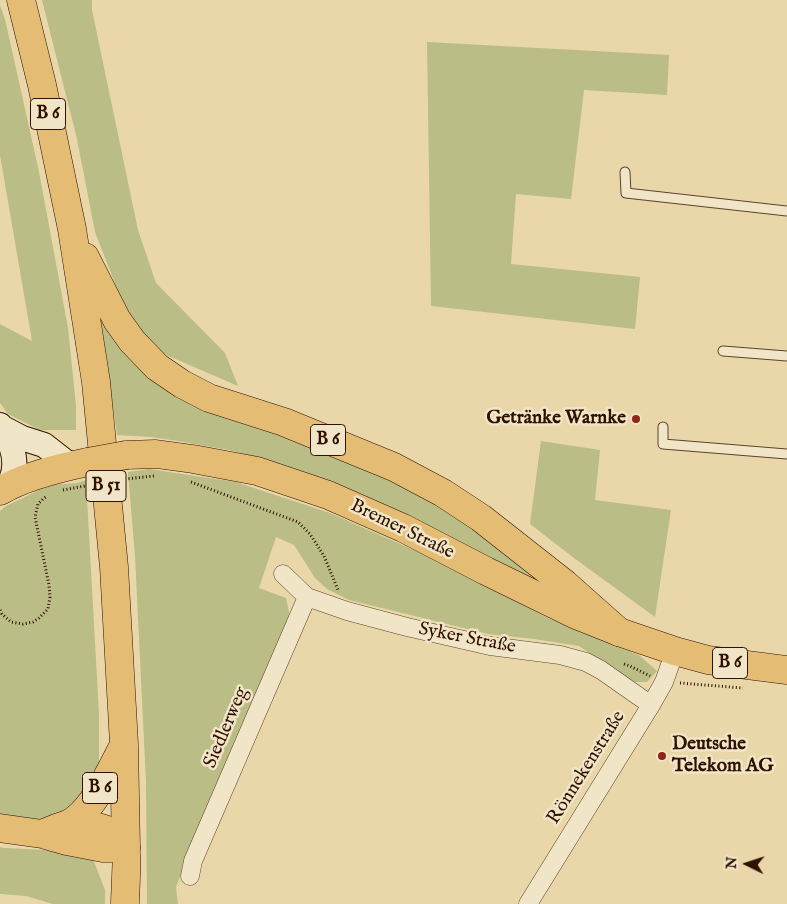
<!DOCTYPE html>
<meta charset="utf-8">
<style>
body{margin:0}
#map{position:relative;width:787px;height:904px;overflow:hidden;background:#e9d7a9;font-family:"IM FELL English",serif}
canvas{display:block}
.north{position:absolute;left:722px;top:839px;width:50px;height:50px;-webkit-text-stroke:4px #f1e5c7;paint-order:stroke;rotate:274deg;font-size:14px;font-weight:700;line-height:20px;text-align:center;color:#301100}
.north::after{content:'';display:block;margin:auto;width:18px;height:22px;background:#301100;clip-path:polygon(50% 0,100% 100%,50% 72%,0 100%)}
</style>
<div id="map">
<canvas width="787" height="904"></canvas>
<div class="north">N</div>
</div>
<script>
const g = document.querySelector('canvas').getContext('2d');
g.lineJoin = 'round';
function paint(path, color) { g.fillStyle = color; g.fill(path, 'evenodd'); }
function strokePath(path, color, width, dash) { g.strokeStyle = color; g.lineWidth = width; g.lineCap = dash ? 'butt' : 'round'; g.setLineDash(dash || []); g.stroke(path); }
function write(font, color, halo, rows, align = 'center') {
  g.font = font + ' "IM FELL English",serif'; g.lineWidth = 5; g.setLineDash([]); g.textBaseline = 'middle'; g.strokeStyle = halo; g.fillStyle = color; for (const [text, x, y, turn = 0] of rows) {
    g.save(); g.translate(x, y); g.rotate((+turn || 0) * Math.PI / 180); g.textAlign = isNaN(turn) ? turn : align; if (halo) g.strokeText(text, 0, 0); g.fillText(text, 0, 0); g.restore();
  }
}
const green = new Path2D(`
 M42,0h50v10l46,220 18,53 69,70 13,33 -81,-35 -29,-34 -33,-85 -18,-93z
 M0,5l5,14 34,153 29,156 8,78v24h-36l-32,-16 -8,-11v-79l32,17 -32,-186z
 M427,42l242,13 -2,40 -83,-5 -13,109 -55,-5 -5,70 129,13 -5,52 -204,-23z
 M98,299l37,57 189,90 142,73 96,76 -231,-112 -48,-18 -54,-15 -45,-8 -33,-5 -34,-2z
 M541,441l59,9 -5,50 76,10 -16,107 -81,-59 -44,-34z
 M149,469l87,13 94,31 118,52 100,53 91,37 18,16 -10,11h-15l-53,-36 -45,-7 -46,-5 -139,-34 -22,-11 -12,-11 -21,-33 -18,-8 -17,51 27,10 4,19 -92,214 -22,56 2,17h-31l-1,-122 -11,-226 -7,-84z
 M86,480l13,234v53l-15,28 -24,20 -23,5 -37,-3v-306l6,-5 44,-21 27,-2z
 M0,847l4,1 42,2 47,9 12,31v14h-52l-27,-8 -26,-2z`);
const path = new Path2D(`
 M191,482l107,40 12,12 14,22 14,34
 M0,610l2,4 9,8 12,2 10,-2 6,-4 9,-9 2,-12 -1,-12 -14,-68 3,-13 5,-5 4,-3
 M624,664l6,2 20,10
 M680,683l63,5`);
const lane = new Path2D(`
 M625,172l1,21 161,18
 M723,351l64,5
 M663,427v17l124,10`);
const street = new Path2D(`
 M283,574l24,23 40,14 60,16 83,19 70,9 26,7 15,8 50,35
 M190,876l3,-15 114,-264
 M528,904l123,-199 13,-23 11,-31`);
const secondary = new Path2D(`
 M0,425c13,19 21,42 7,62
 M1,427l21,11 22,7 27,21`);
const primary = new Path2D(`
 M126,455l30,-1 37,5 64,12 71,24 75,33 83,43 88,43 45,18 56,19 33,9 79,10
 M0,491c25,-15 59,-23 88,-29
 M0,828l42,6 25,7 36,7h23
 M42,834c8,-3 17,-8 26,-9 19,-1 48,1 57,22 3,6 0,47 0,57`);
const highway = new Path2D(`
 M21,0l21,85 30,144 24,153 18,185 10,177 2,104
 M85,257l32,63 15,21 25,26 25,17 27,14 75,24 110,45 49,26 38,25 84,66 54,48
 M66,825c4,-2 7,-3 10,-6 20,-15 35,-50 47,-72`);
const pathBridge = new Path2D(`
 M125,479l29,-3
 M63,490l27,-5`);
const primaryBridge = new Path2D(`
 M88,462l38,-7`);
const markers = [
 [636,419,5,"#8f2418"],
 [662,756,5,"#8f2418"]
];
const shields = [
 [48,114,35],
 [328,440,35],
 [106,486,40],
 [730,663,35],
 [100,788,35]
];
const shieldNames = [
 ["B 6",48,114],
 ["B 6",328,440],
 ["B 51",106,486],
 ["B 6",730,663],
 ["B 6",100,788]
];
const poiNames = [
 ["Getränke Warnke",626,419],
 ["Deutsche",672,745,"left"],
 ["Telekom AG",672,767,"left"]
];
const streetNames = [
 ["Bremer Straße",402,530,26],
 ["Syker Straße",467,639,11],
 ["Siedlerweg",227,728,-67],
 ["Rönnekenstraße",587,768,-58]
];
paint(green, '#babd85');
strokePath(lane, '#5e422a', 11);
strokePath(street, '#5e422a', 19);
strokePath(secondary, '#301100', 26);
strokePath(primary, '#301100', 29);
strokePath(highway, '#301100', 29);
strokePath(path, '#301100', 3, [1, 2.5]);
strokePath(lane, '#f1e5c7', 9);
strokePath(street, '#f1e5c7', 18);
strokePath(secondary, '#f1e5c7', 24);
strokePath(primary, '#e4bc74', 28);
strokePath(highway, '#e4bc74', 28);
strokePath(primaryBridge, '#301100', 29, []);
strokePath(pathBridge, '#301100', 3, [1, 2.5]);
strokePath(primaryBridge, '#e4bc74', 28);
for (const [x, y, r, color] of markers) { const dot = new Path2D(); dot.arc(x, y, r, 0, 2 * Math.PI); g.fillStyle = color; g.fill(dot); strokePath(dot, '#f1e5c7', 2); }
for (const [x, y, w] of shields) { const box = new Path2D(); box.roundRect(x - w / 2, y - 15.5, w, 31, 4); g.fillStyle = '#f1e5c7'; g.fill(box); strokePath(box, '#301100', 1); }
write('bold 18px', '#301100', null, shieldNames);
write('bold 19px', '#301100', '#f1e5c7', poiNames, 'right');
write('19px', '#301100', '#f1e5c7', streetNames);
</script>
